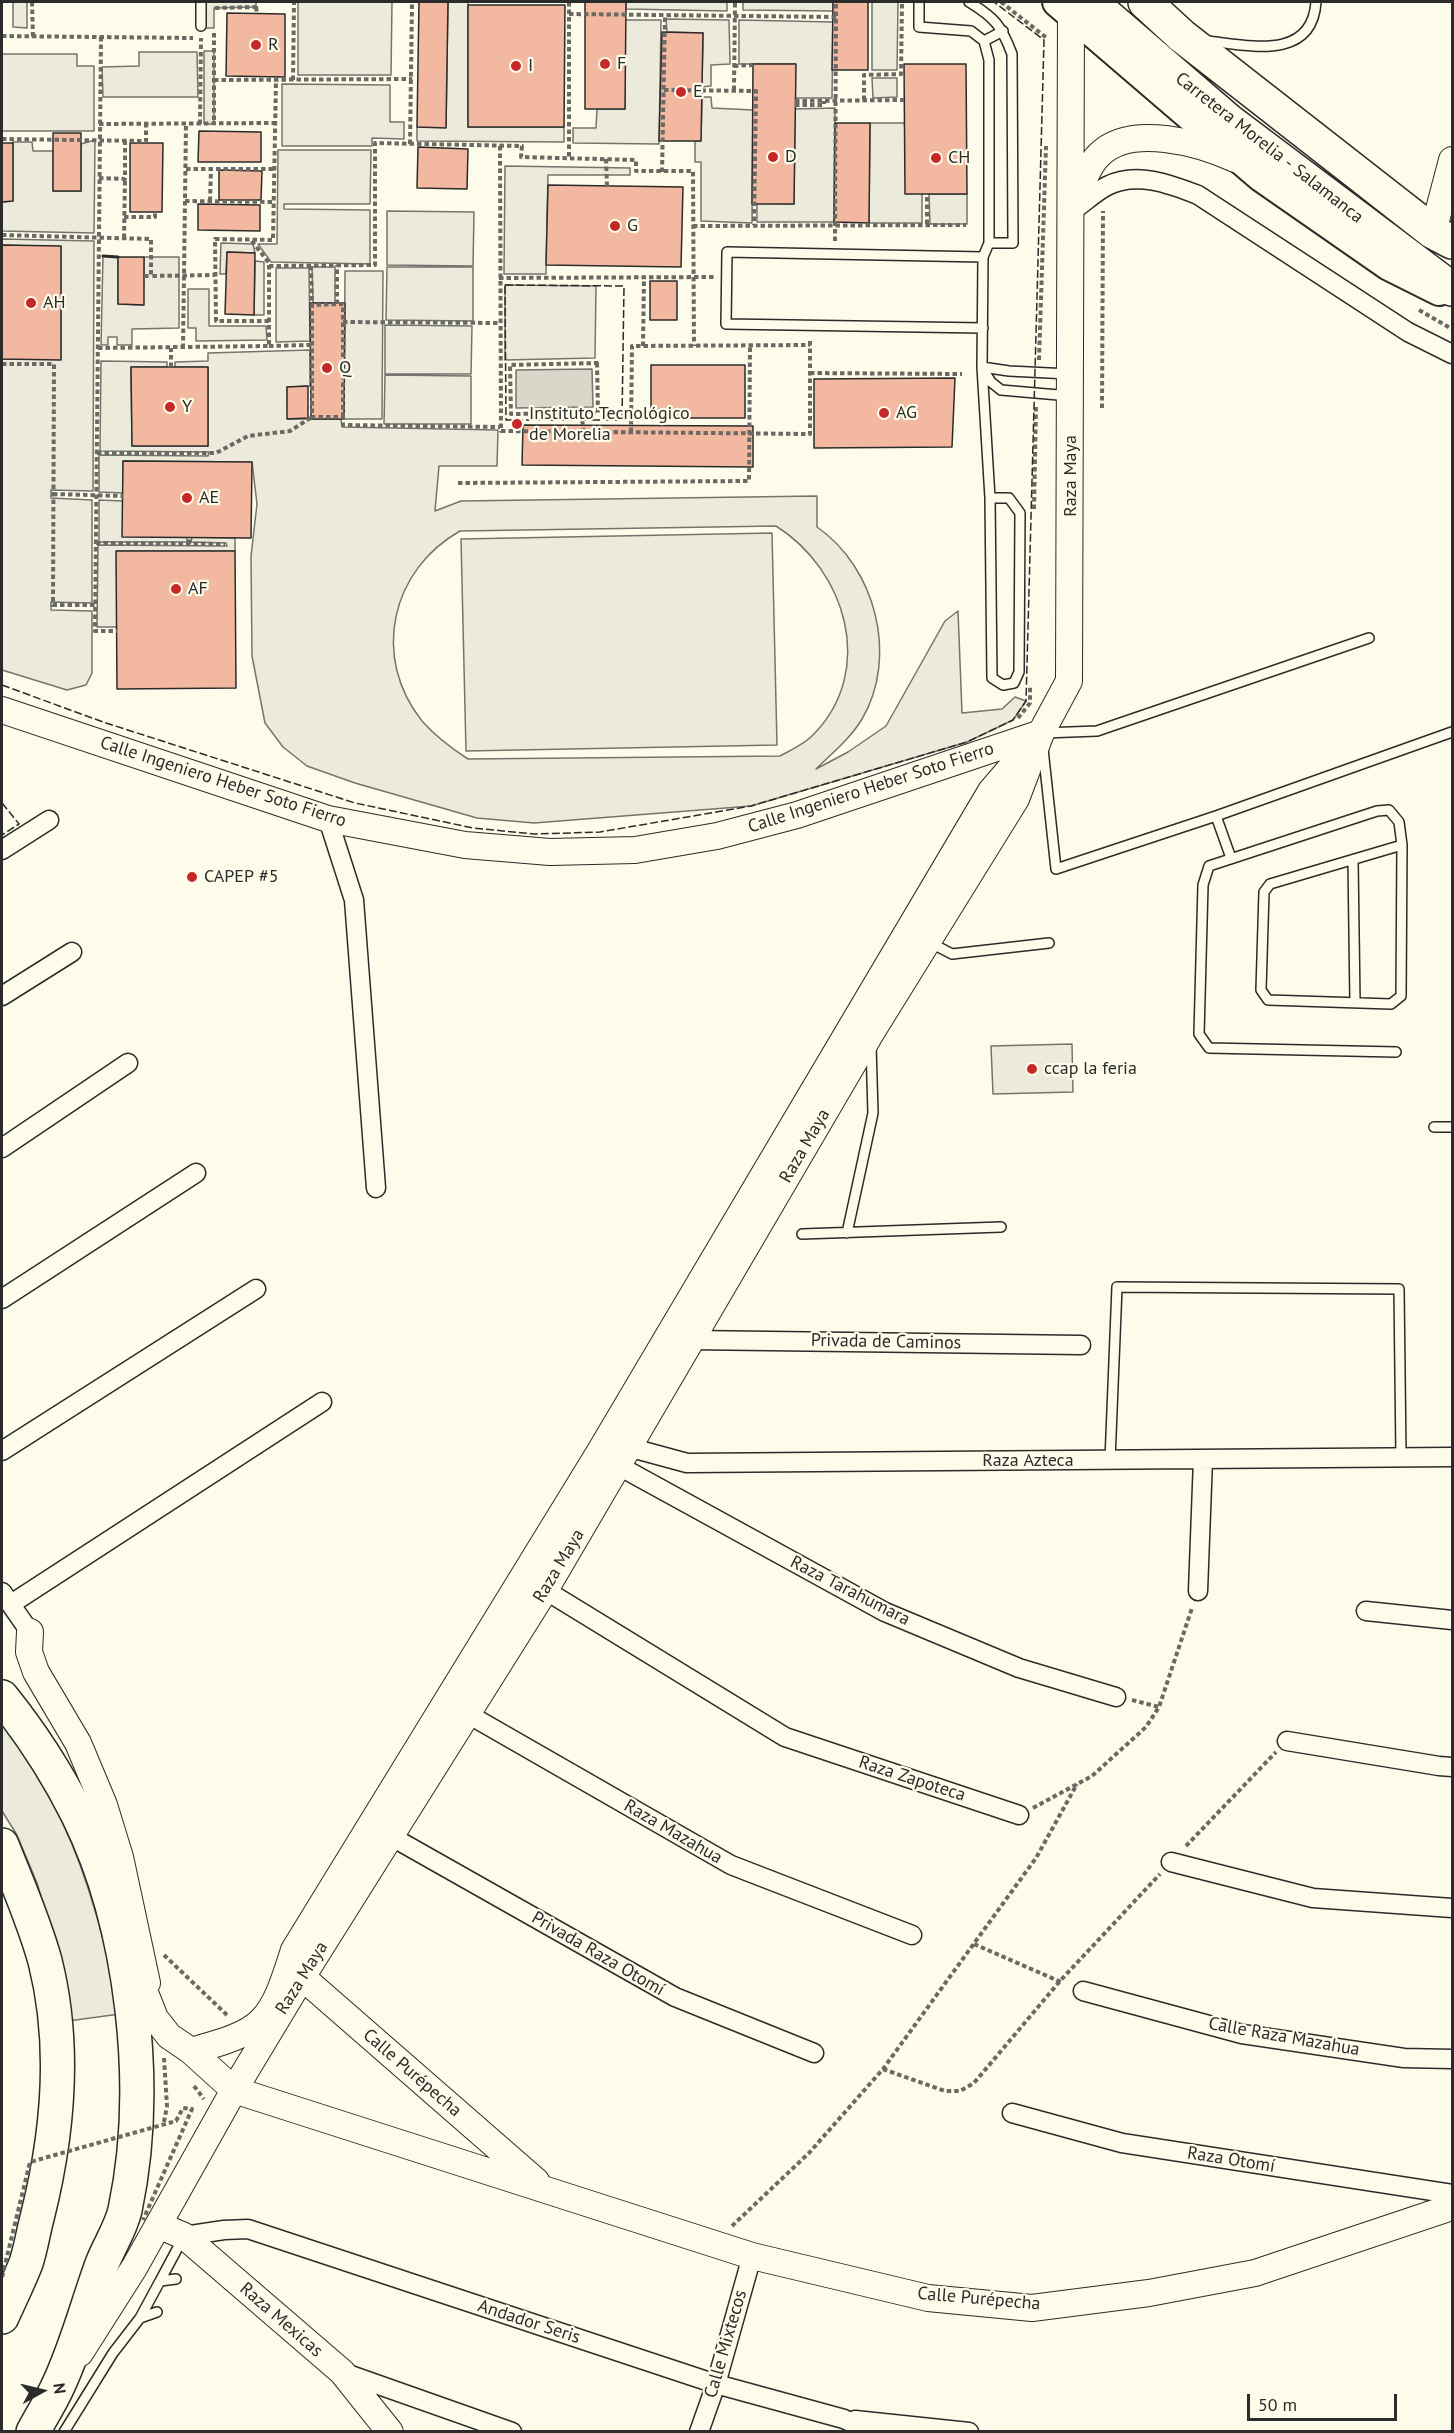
<!DOCTYPE html>
<meta charset="utf-8">
<style>
body{margin:0}
#map{position:relative;width:1454px;height:2433px;overflow:hidden;background:#fdfbea;font-family:"PT Sans",sans-serif}
canvas{display:block}
.frame{position:absolute;inset:0;border:3px solid #2b2b2b;pointer-events:none}
.north{position:absolute;left:12px;top:2361px;width:60px;height:60px;-webkit-text-stroke:4px #fdfbea;paint-order:stroke;rotate:82deg;font-size:16px;font-weight:700;line-height:24px;text-align:center;color:#2b2b2b}
.north::after{content:'';display:block;margin:auto;width:21px;height:27px;background:#2b2b2b;clip-path:polygon(50% 0,100% 100%,50% 72%,0 100%)}
.scale{position:absolute;left:1247px;top:2394px;width:150px;height:27px;box-sizing:border-box;border:3px solid #2b2b2b;border-top:0;padding-left:8px;font-size:18px;line-height:21px;white-space:nowrap;color:#2b2b2b;-webkit-text-stroke:4px #fdfbea;paint-order:stroke}
</style>
<div id="map">
<canvas width="1454" height="2433"></canvas>
<div class="frame"></div>
<div class="north">N</div>
<div class="scale">50 m</div>
</div>
<script>
const g = document.querySelector('canvas').getContext('2d');
g.lineJoin = 'round';
function paint(path, color) { g.fillStyle = color; g.fill(path, 'evenodd'); }
function strokePath(path, color, width, dash) { g.strokeStyle = color; g.lineWidth = width; g.lineCap = dash ? 'butt' : 'round'; g.setLineDash(dash || []); g.stroke(path); }
function write(font, color, halo, rows, align = 'center') {
  g.font = font + ' "PT Sans",sans-serif'; g.lineWidth = 4.5; g.setLineDash([]); g.textBaseline = 'middle'; g.strokeStyle = halo; g.fillStyle = color; for (const [text, x, y, turn = 0] of rows) {
    g.save(); g.translate(x, y); g.rotate((+turn || 0) * Math.PI / 180); g.textAlign = isNaN(turn) ? turn : align; if (halo) g.strokeText(text, 0, 0); g.fillText(text, 0, 0); g.restore();
  }
}
const green = new Path2D(`
 M13,2h14v26l-14,-1z
 M203,2h53v5l-42,1v20h-10z
 M298,2h94l-1,73h-93z
 M448,2h20v125h96v15l-147,-1v-14h29z
 M626,2h101v9l-101,-2z
 M743,2h90v9l-90,-1z
 M872,2h26l-1,68h-25z
 M666,19l63,1 1,44 -19,1v21l-9,1 1,-54 -36,-1z
 M625,20h36l-2,124 -86,-1v-15h23l1,-19h28z
 M739,20l94,2 -1,76h-37v-34h-56z
 M204,51h10v73h-10z
 M139,52h58l1,45h-95l-1,-30 37,-1z
 M2,54h75v12h17v65h-92z
 M872,78h25v19l-24,1z
 M282,84l108,1v37h14v17l-32,-1v8h-90z
 M702,97h9l1,11 41,2 -1,113 -51,-2v-59h-6v-21h6z
 M835,108l-1,114h-77v-19l37,1 1,-95z
 M870,123h34l18,71v29h-53z
 M95,140l-1,93 -92,-2v-29l11,-1v-59h19l1,9h20v40h28v-47z
 M278,150h93l-1,54h-86v5l86,1v54l-99,-2 -13,-18h19z
 M505,166l125,2v7h-82l-2,99h-42z
 M929,194h38v30h-37z
 M387,211l87,1 -1,54 -86,-1z
 M2,239l92,2 -1,250 -42,-1v8l41,2v103l-41,-1v8l41,1v62l-6,12 -19,5 -65,-20v-311h59v-112l-59,-2z
 M221,243l32,1 2,9 -28,-1 -1,22h-6z
 M103,256l15,1v47l25,1 1,-48h35v71l-47,1v16h-15v-8h-9v8h-7z
 M255,261l9,1v53h-10z
 M312,267h23v36h-22z
 M387,267h86v54l-87,-1z
 M276,268h33l1,73 -34,1z
 M345,271h38l-1,148h-38z
 M505,285l91,1 -1,72 -90,2z
 M188,289h21v37h57l1,14 -71,1v-13h-8z
 M385,325l87,1 -1,48h-86z
 M310,350v36l-23,1 1,32h53l1,8 156,3 -1,36h-58l-4,45 26,-10 356,-5v31c58,40 82,129 45,192 -12,20 -30,34 -46,50l32,-17 38,-26 59,-105 13,-10 4,102 40,-4 13,-12 11,4 -13,19 -46,22 -216,64 -217,17 -57,-5 -122,-35 -48,-17 -24,-19 -18,-24 -13,-67 -1,-100 6,-52 -5,-42 -129,-1v32l-24,-1v-37l109,1 1,-4 -109,-1 1,-90 66,1v5h-36l1,79h76v-79h-33v-5l33,-1v-8zM776,526c70,44 100,144 38,208 -9,10 -23,16 -34,22l-312,3c-17,-11 -33,-23 -46,-38 -51,-64 -31,-151 38,-190z
 M385,375l86,1v48h-87z
 M99,500l24,1 64,36v5h-88z
 M772,533l5,212 -311,6 -5,-212z
 M192,537l43,1v13h-118v76h-20l1,-82 129,1 -1,-3 -35,-1z
 M1072,1044l1,48 -80,2 -2,-48z
 M2,1720c21,33 43,66 60,102 29,61 44,126 58,192l-52,7 -10,-69 -21,-69 -20,-48 -15,-24z`);
const water = new Path2D(`
 M592,369l1,38 -77,1v-38z`);
const building = new Path2D(`
 M419,2h29l-2,126 -29,-1z
 M585,2h41l-1,107h-40z
 M833,2h35v68h-36z
 M468,5h97l-1,122h-96z
 M227,13l58,1v63l-59,-1z
 M662,32l41,1 -2,108h-42z
 M753,64h43l-2,140h-42z
 M904,64h62l1,130h-62z
 M835,123h35l-1,100 -35,-1z
 M199,131l62,1v30h-63z
 M53,133h28v58h-28z
 M2,143h11v58l-11,1z
 M130,143h33l-1,69h-32z
 M418,147l50,2 -1,40 -50,-1z
 M219,170l43,1 -1,29h-42z
 M548,185l135,2 -2,80 -135,-2z
 M198,204l62,1v26l-62,-1z
 M2,245l59,1v114l-59,-1z
 M227,252l28,1 -1,62 -29,-1z
 M118,257h26v48l-26,-1z
 M650,281h27v39h-27z
 M310,303h35l-1,116h-33z
 M651,365h94v53h-94z
 M131,367h77v79h-76z
 M955,378l-3,69 -138,1v-69z
 M308,386v32l-21,1v-32z
 M523,425l230,1v41l-231,-2z
 M123,461l129,1 -1,76 -129,-1z
 M116,551h119l1,137 -119,1z`);
const path = new Path2D(`
 M32,2l1,35
 M569,2v156
 M1001,2l47,37
 M256,7l1,7
 M215,8l41,-1v-5
 M569,14l267,3
 M214,33v91
 M2,36l191,2
 M101,37l-6,594h22
 M734,66l19,-1
 M214,80l198,-1
 M293,80l1,-78
 M664,90l92,1 -2,134
 M734,90l1,-88
 M864,100v-25l37,-1 1,-72
 M795,101l109,-1
 M795,105h29v-4
 M99,124l176,-1
 M200,124l1,-86
 M2,139l144,2v-17
 M410,144l2,-142
 M500,146l1,285 309,3v-95
 M606,159l1,27
 M186,169h88
 M662,172l3,-157
 M99,178l26,1v-39
 M185,201l89,1
 M210,201l1,-32
 M124,217h31v-5
 M927,224v-30
 M693,226l273,-1
 M2,235l149,4v37l64,-1
 M124,238l1,-59
 M835,241l1,-239
 M269,266l106,-1v-122l147,3 -1,11 115,3v11h57l1,175
 M311,266l1,39
 M144,276h7
 M499,278l215,-1
 M337,304v-39
 M1419,310l33,19
 M269,321h-53l-1,-82 58,1 3,-160
 M343,322l156,1
 M269,346l42,-1
 M643,346l1,-69
 M98,348l171,-2v-83l-18,-23
 M183,348l3,-223
 M1039,360l7,-214
 M597,363l1,50 -87,1 -1,-49z
 M2,364h52l-1,241h42
 M171,367v-19
 M810,373l152,1
 M1102,408l1,-197
 M582,413l1,18
 M343,417v-113l-31,1v112h31v8l157,2
 M631,432l1,-86 178,-1
 M97,453h119l32,-17 42,-5 22,-14
 M458,483l291,-2 1,-135
 M53,494l70,2
 M1034,509l2,-103
 M96,543l129,1
 M189,544l1,-7
 M1018,718l12,-15v-18
 M1132,1700l27,7
 M1033,1808l59,-32 54,-49 13,-20 33,-99
 M1186,1846l90,-94
 M974,1944l87,38
 M164,1955l64,61
 M164,2058l3,48 -3,16
 M883,2069l62,22h15l14,-8 86,-102 100,-107
 M194,2086l10,13
 M732,2226l77,-73 74,-84 153,-211 41,-74`);
const lane = new Path2D(`
 M919,2v25l52,4 13,10 5,19v183l-6,14 -1,110 8,131 2,180 11,7 11,-2 5,-11 1,-159 -11,-15h-19
 M969,2c26,16 32,23 43,52l1,189h-24
 M201,26v-24
 M984,41l19,-10
 M1207,41c40,4 105,21 109,-39
 M983,328l-257,-4 1,-72 256,5
 M982,367l27,4 60,3
 M983,369l8,13 10,8 69,6
 M1044,733l53,-2 272,-93
 M1043,749l13,120 160,-53 236,-84
 M1216,816l15,42
 M1353,860l2,143
 M929,942l23,12 97,-11
 M1396,1052l-187,-4 -10,-14 4,-149 6,-19 168,-55 12,-1 10,12 3,23 -1,151 -10,8 -123,-4 -7,-10 3,-98 6,-8 132,-39
 M1434,1127h18
 M847,1233l26,-120 -2,-67
 M802,1234l199,-7
 M1110,1460l7,-173 282,2 2,168
 M160,2281l23,-43
 M140,2318l20,-37 16,-2
 M64,2432l49,-79 27,-35 17,-6`);
const street = new Path2D(`
 M1072,211c12,-8 23,-19 35,-25 29,-15 63,-2 91,9l210,137 44,22
 M328,819l26,81 22,288
 M2,850l47,-30
 M2,996l70,-44
 M2,1148l126,-85
 M2,1299l194,-126
 M691,1340l390,5
 M621,1442l7,5 59,16 765,-6
 M2,1451l254,-162
 M608,1460l277,152 134,56 97,29
 M545,1590l240,147 234,78
 M1198,1591l5,-132
 M2,1592l28,40
 M11,1604l311,-202
 M1366,1611l86,9
 M459,1709l272,156 181,70
 M1287,1741l152,25 13,1
 M392,1837l283,160 139,56
 M1171,1862l142,36 139,10
 M1083,1991l159,43 162,24 48,1
 M1012,2113l110,30 330,51
 M184,2236l40,-6 24,-1 468,155 128,35 27,13
 M342,2372l170,60
 M855,2420l114,12
 M699,2432l17,-48 36,-128`);
const secondary = new Path2D(`
 M1076,200c6,-15 11,-33 23,-45 31,-32 101,-12 136,4
 M1433,232l19,-72
 M2,710l326,109 137,26 85,7 85,-2 82,-14 80,-21 244,-82
 M30,1632l-1,20 7,20 42,71 26,62 16,52 27,126
 M297,1962l5,15 234,204
 M134,1965l21,53 14,18 22,15 43,39 518,166 176,42 104,10 117,-15 106,-20 197,-66
 M191,2051c74,-20 80,-28 103,-101l305,-497 392,-662 38,-44
 M158,2225l26,11 158,136 48,60
 M80,2353l54,-85 100,-178 68,-113 243,-387 326,-557 145,-234 25,-66 28,-52 2,-668`);
const primary = new Path2D(`
 M1057,2l204,175 128,89 50,25`);
const highway = new Path2D(`
 M1091,2l138,119 223,168
 M1145,2l37,34 251,196 19,10
 M2,1697c29,36 55,76 76,118 55,112 73,273 47,395 -4,18 -16,36 -23,54 -15,41 -26,85 -45,124 -7,15 -16,29 -24,44
 M2,1845c15,38 32,76 43,116 21,83 13,174 -8,257 -4,15 -6,30 -11,45 -7,18 -16,36 -24,54`);
const pathBridge = new Path2D(`
 M2,2277l28,-115 146,-41 7,-13 9,1 -49,111`);
const fence = new Path2D(`
 M505,285l119,1 -2,134h-116z
 M2,685l101,37 252,81 118,25 61,6 66,-2 151,-26 216,-64 46,-22 13,-19 18,-661 -50,-38
 M2,803l17,21 -17,11`);
const wall = new Path2D(`
 M103,256l15,1`);
const markers = [
 [256,45,6,"#c62828"],
 [605,64,6,"#c62828"],
 [516,66,6,"#c62828"],
 [681,92,6,"#c62828"],
 [773,157,6,"#c62828"],
 [936,158,6,"#c62828"],
 [615,226,6,"#c62828"],
 [31,303,6,"#c62828"],
 [327,368,6,"#c62828"],
 [170,407,6,"#c62828"],
 [884,413,6,"#c62828"],
 [517,424,6,"#c62828"],
 [187,498,6,"#c62828"],
 [176,589,6,"#c62828"],
 [192,877,6,"#c62828"],
 [1032,1069,6,"#c62828"]
];
const poiNames = [
 ["R",268,45],
 ["F",617,64],
 ["I",528,66],
 ["E",693,92],
 ["D",785,157],
 ["CH",948,158],
 ["G",627,226],
 ["AH",43,303],
 ["Q",339,368],
 ["Y",182,407],
 ["AG",896,413],
 ["Instituto Tecnológico",529,414],
 ["de Morelia",529,435],
 ["AE",199,498],
 ["AF",188,589],
 ["CAPEP #5",204,877],
 ["ccap la feria",1044,1069]
];
const streetNames = [
 ["Carretera Morelia - Salamanca",1269,148,38],
 ["Raza Maya",1071,476,-90],
 ["Calle Ingeniero Heber Soto Fierro",223,782,18],
 ["Calle Ingeniero Heber Soto Fierro",871,788,-18],
 ["Raza Maya",805,1146,-60],
 ["Privada de Caminos",886,1342,1],
 ["Raza Azteca",1028,1461],
 ["Raza Maya",559,1566,-59],
 ["Raza Tarahumara",850,1591,27],
 ["Raza Zapoteca",912,1779,18],
 ["Raza Mazahua",673,1832,30],
 ["Privada Raza Otomí",598,1954,30],
 ["Raza Maya",302,1978,-58],
 ["Calle Raza Mazahua",1284,2037,10],
 ["Calle Purépecha",412,2073,41],
 ["Raza Otomí",1231,2160,9],
 ["Calle Purépecha",979,2299,5],
 ["Raza Mexicas",281,2320,41],
 ["Andador Seris",529,2322,18],
 ["Calle Mixtecos",726,2344,-74]
];
paint(green, '#ecebdb');
strokePath(green, '#74746e', 1.5);
paint(water, '#d8d7c9');
strokePath(water, '#74746e', 1.5);
paint(building, '#f2b8a0');
strokePath(building, '#2b2b2b', 1.5);
strokePath(lane, '#2b2b2b', 12);
strokePath(street, '#2b2b2b', 21);
strokePath(secondary, '#2b2b2b', 28);
strokePath(primary, '#2b2b2b', 32);
strokePath(highway, '#2b2b2b', 36);
strokePath(path, '#6a6964', 4, [4.5, 3]);
strokePath(lane, '#fdfbea', 9);
strokePath(street, '#fdfbea', 18);
strokePath(secondary, '#fdfbea', 26);
strokePath(primary, '#fdfbea', 28);
strokePath(highway, '#fdfbea', 33);
strokePath(pathBridge, '#6a6964', 4, [4.5, 3]);
strokePath(fence, '#2b2b2b', 1.5, [8, 3]);
strokePath(wall, '#2b2b2b', 3);
for (const [x, y, r, color] of markers) { const dot = new Path2D(); dot.arc(x, y, r, 0, 2 * Math.PI); g.fillStyle = color; g.fill(dot); strokePath(dot, '#fdfbea', 2); }
write('18px', '#2b2b2b', '#fdfbea', poiNames, 'left');
write('18px', '#2b2b2b', '#fdfbea', streetNames);
</script>
